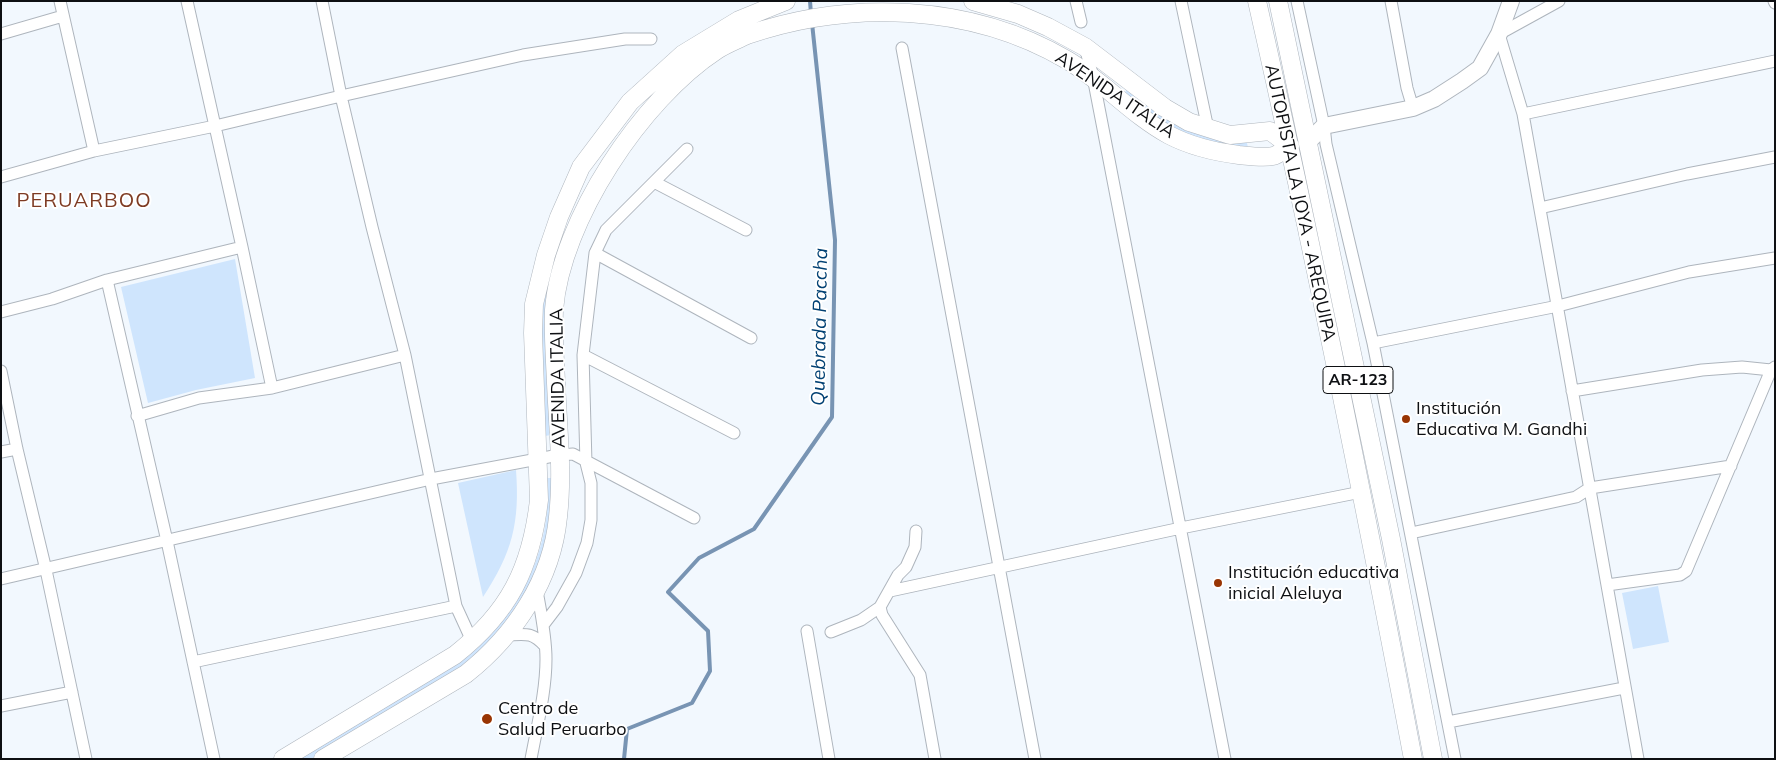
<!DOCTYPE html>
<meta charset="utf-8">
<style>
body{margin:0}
#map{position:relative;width:1776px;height:760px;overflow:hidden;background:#f2f8fe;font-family:Mulish,sans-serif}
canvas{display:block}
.frame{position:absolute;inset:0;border:2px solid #0e1013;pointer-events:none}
</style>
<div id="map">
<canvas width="1776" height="760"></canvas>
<div class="frame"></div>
</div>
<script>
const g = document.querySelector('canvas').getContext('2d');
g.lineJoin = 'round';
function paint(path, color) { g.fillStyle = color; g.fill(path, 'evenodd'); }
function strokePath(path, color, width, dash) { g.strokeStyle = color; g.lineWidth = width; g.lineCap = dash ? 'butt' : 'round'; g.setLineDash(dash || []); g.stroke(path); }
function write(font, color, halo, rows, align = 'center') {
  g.font = font + ' Mulish,sans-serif'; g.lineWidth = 4; g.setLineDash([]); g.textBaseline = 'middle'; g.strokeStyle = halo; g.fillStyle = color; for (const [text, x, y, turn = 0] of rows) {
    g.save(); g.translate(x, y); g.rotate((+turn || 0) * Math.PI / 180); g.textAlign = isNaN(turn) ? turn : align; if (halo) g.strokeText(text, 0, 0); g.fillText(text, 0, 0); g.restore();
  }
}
const green = new Path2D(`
 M1128,89l100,51 19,3 1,5c-13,-2 -26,-3 -39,-6 -33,-8 -59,-29 -85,-49z
 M553,256l6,2 -8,177 -6,1 -5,-104 2,-28z
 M235,259l20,119 -59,12 -48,13 -27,-116z
 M516,470c4,53 -4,83 -33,127l-25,-114z
 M547,478h5l-1,44 -12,43 -19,41 -32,40 -27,22 -150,91h-13l161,-96c46,-35 79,-85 87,-143 2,-14 1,-28 1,-42z
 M1658,586l11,56 -36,7 -11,-56z`);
const stream = new Path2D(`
 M810,1l1,13
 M624,759l3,-30 65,-26 18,-32 -2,-40 -40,-39 31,-34 55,-29 78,-112 3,-177 -23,-217`);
const street = new Path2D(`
 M60,1l34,150
 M187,1l55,246 30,141
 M322,1l19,95 31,131 33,128 51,251 16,35
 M1076,1l5,21
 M1181,1l27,128
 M1297,1l27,125 2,18 47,199 82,416
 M1391,1l16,87 6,20
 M1559,1l-60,33 24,80 115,645
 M1774,1l1,2
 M1,34l62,-18
 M1085,47l8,30 132,682
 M902,48l133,711
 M1523,114l252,-53
 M1,177l93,-26 121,-25 126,-30 182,-41 102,-16h26
 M654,182l92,48
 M1540,208l147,-34 88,-17
 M595,253l156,85
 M107,280l60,261 47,218
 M1,312l51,-13 55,-19 135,-33
 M1373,343l185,-37 131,-34 86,-14
 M583,355l151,78
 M1,371l16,78 29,121 40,189
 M1572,391l130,-21 40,-3 29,3
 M137,416l62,-18 73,-10 133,-33
 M1,452l16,-3
 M916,531l-1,16 -9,20 -8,8 -18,32 2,8 38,60 15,84
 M1411,533l165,-36 14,-9 141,-22
 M1,579l430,-100 128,-24 14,-1 121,64
 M1607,585l73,-10 6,-4 85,-201 4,-3
 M890,591l291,-63 180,-36
 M544,624l13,-17 19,-34 11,-30 4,-23v-37l-5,-20 -3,-108 12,-102 11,-23 81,-81
 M807,631l22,128
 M831,632l30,-12 19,-13
 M508,635c18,-1 24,-3 37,11
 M193,662l263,-56
 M1,706l71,-14
 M1448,722l176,-34
 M531,759c6,-33 15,-67 15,-100 0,-23 -5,-46 -9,-68`);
const secondary = new Path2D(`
 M1308,142l16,-16 89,-18 21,-9 28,-18 18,-13 19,-34 12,-33`);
const primary = new Path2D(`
 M1257,1c57,252 108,504 156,758
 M1278,1l113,538 42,220
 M283,759l172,-104c54,-43 76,-86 84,-155l-6,-167 1,-29 12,-49 13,-38 22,-50 49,-65 53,-48 56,-34 47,-19
 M323,759l143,-85c49,-39 86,-94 92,-157 5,-44 0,-89 -2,-134 -1,-24 -3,-49 -2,-73 7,-90 88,-211 163,-260 9,-6 20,-10 30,-15 102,-35 223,-32 320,25 36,21 65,55 102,75 21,11 46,17 70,20 10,1 24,3 34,1 5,-1 12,-7 17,-10l-20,-15 -40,4 -41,-13 -24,-14 -80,-61 -37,-20 -30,-13 -45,-13`);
const markers = [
 [1406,419,5,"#993504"],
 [1218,583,5,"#993504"],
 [487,719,6,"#993504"]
];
const shields = [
 [1358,380,70]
];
const shieldNames = [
 ["AR-123",1358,380]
];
const streetNames = [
 ["AVENIDA ITALIA",1115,95,34],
 ["AUTOPISTA LA JOYA - AREQUIPA",1300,203,78],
 ["AVENIDA ITALIA",558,378,-91]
];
const poiNames = [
 ["Institución",1416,409],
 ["Educativa M. Gandhi",1416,430],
 ["Institución educativa",1228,573],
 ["inicial Aleluya",1228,594],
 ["Centro de",498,709],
 ["Salud Peruarbo",498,730]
];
const waterNames = [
 ["Quebrada Paccha",820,327,-89]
];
const quarterNames = [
 ["PERUARBOO",84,201]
];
paint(green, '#cfe5fd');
strokePath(stream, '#7894b3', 4);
strokePath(street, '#aeb5bd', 13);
strokePath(secondary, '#aeb5bd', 18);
strokePath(primary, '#aeb5bd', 19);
strokePath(street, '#fff', 11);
strokePath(secondary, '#fff', 16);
strokePath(primary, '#fff', 18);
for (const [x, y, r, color] of markers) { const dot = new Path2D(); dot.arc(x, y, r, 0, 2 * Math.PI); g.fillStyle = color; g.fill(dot); strokePath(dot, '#fff', 2); }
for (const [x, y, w] of shields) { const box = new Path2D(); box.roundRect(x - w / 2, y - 13.5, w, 27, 4); g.fillStyle = '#fff'; g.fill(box); strokePath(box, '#0e1013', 1); }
write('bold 16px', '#0e1013', null, shieldNames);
write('18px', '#0e1013', '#fff', streetNames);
write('18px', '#0e1013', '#fff', poiNames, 'left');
write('italic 19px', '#004073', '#fff', waterNames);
g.letterSpacing = '1px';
write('20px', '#7e3b23', '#fff', quarterNames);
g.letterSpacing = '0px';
</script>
